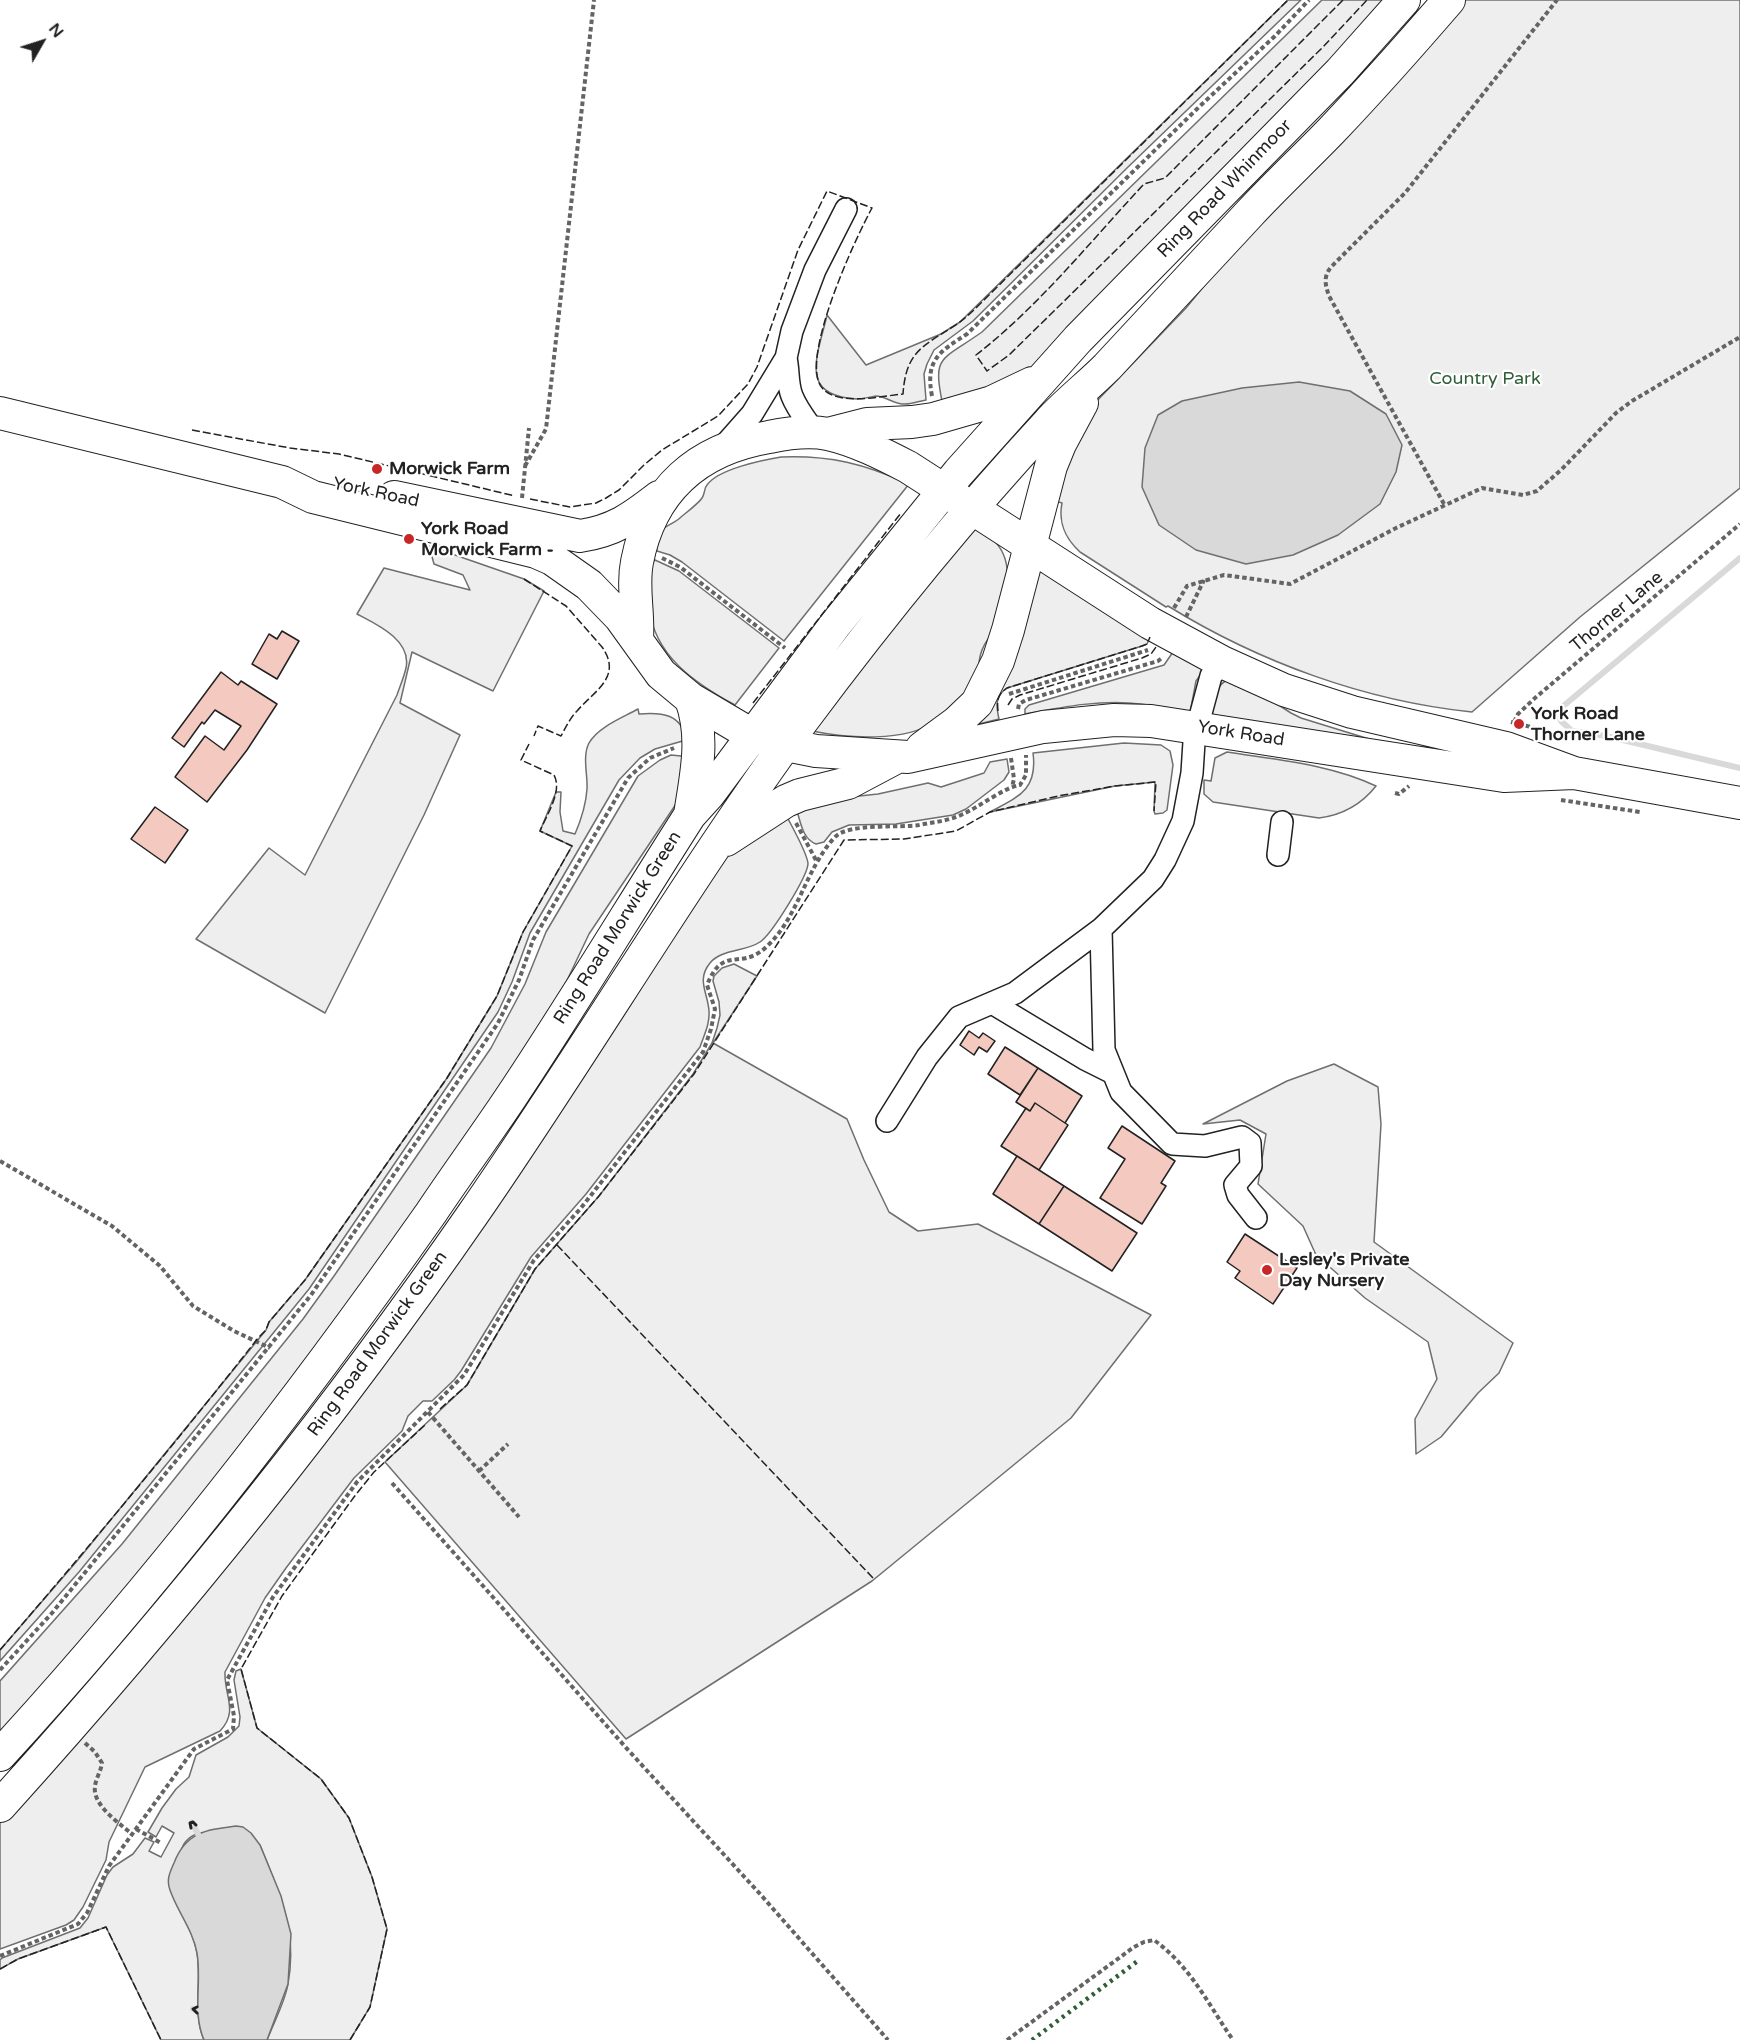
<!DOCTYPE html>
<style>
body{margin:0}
#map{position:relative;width:1740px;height:2040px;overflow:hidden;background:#fff;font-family:"Varela Round",sans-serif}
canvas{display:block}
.north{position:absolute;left:12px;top:12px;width:60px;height:60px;-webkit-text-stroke:4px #fff;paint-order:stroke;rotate:51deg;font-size:16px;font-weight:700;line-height:24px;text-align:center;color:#222}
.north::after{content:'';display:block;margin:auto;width:21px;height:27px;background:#222;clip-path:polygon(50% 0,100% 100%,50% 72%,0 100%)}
</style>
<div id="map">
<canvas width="1740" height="2040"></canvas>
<div class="north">N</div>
</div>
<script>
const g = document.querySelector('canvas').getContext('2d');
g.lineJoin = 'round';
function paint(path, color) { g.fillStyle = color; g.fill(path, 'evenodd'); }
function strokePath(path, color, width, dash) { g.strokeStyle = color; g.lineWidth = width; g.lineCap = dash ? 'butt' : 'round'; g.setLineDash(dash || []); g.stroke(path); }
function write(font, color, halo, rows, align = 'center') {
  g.font = font + ' "Varela Round",sans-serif'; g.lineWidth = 4.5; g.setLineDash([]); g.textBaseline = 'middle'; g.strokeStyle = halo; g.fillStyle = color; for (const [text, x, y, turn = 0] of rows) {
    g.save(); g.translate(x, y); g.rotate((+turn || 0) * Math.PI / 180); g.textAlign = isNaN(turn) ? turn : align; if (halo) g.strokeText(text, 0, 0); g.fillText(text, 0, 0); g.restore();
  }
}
const green = new Path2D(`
 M1288,0h13l-174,168 -154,153 -39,29 -7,14 -3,10 2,26c-7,1 -16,5 -23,4 -9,0 -18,-8 -27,-8 -6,1 -13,3 -19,3 -60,-3 -39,-44 -30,-84l39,50 75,-31 19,-12z
 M1322,0h68l-358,370 -88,41c-12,-57 -6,-48 38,-79z
 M1461,0h279v488l-160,129 -108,95c-107,-11 -213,-50 -304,-106l-2,1 -86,-55c-15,-14 -22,-29 -18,-49l-10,-3 40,-94 94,-98 67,-82z
 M781,457c49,-2 84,7 128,27l-125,157 -102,-79 -12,-7 -13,-4c-5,-25 13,-23 24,-34 6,-5 18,-14 21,-19 3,-4 2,-10 5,-13 11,-16 56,-25 74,-28z
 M973,527c6,4 14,8 20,13 25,22 11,60 6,87 -17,15 -22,30 -20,52 -14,14 -28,30 -44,42 -29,22 -89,17 -123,10z
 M429,546l95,33 20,12 -51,100 -81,-39 -12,51 60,32 -36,80 -99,198 -129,-74 73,-91 36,27 92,-180c3,-9 7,-18 9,-27 6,-28 -30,-44 -49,-54l27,-46 86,22 -7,-15 -29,-11z
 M655,560l24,11 100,77 -44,57c-39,-21 -81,-49 -86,-98 -1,-14 1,-29 2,-43z
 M1036,567l114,70 -3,7 -5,2 -135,42c-12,8 -11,18 -8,31l-24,6z
 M1173,652l31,18 -8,11 -6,32c-17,-1 -33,-7 -50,-9 -37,-5 -78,3 -115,10v-5l4,-4 135,-40z
 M1227,680l22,6 42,27 10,5 81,25 -170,-27c2,-15 1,-28 15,-36z
 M638,709l1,5c23,-2 43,0 47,26l-31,9 -15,9 -21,22 -89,153 -18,49 -14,30 -189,277 -230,283 -79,89v-11l77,-89 189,-231 3,-8 36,-42 142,-202 50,-82 26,-64 49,-86 -32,-15 16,-39h5l-1,20 3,19 12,3c6,-14 11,-29 12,-45 1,-13 -5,-33 2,-46 9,-16 33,-25 49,-34z
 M1124,743l37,2 9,6 3,14 -6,45 -4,3 -8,1 -1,-3 1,-29 -40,4 -125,26c28,-15 48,-22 43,-59z
 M1227,752c50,8 103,12 149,34 -15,19 -33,29 -57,32l-106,-16 -9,-8v-14l7,1 4,-23z
 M671,755l20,2 -7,33 -10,17 -85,127 -36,76 -125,189 -184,249 -244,291v-58l122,-137 181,-225 31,-43 157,-228 34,-64 21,-52 92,-156 22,-16z
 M1007,759l2,13 -5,8 -38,29 -13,6 -57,9 -47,1 -17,7 -8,10 -8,2c-13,-5 -15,-20 -19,-33l53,-14 28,-3 50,-11 13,4 43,-14 6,-11z
 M783,809c5,11 25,44 25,55 -1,13 -36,70 -48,78 -15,10 -39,7 -50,21 -14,17 -2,30 -1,48 1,13 -5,24 -9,36l-114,147 -55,63 -70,114 -7,9 -22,21h-9l-15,15 -6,15 -48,47 -68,90 -21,30 -40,74c-1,24 14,39 -5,59l-75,36 -36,75 -3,18 -23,47 -9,13 -8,5 -66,24v-128l159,-179 566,-790z
 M734,964l23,12 -44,67 134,76 17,41 25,52 29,19 60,-7 173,91 -80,103 -199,163 -246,158 -241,-277 82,-77 68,-116 64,-73 94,-122 19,-31 5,-15 3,-13 -1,-13 -6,-21 1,-5 8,-8z
 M1334,1064l44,23 3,37 -7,118 139,101 -14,30 -21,20 -37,44 -25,17 -1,-35 22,-40 -9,-37 -63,-44 -49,-43 -13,-29 -45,-42 8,-50 -26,-14 -37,4 84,-43z
 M241,1669l16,59 64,51 28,39 23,59 15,52 -17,78 -20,33h-83c7,-18 18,-38 21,-56 10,-53 -9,-92 -28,-139 -20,-6 -61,-25 -76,-1 -6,10 -10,33 -14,45 9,20 23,42 27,64 5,29 -5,59 7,87h-43l-55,-113 -88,32 -18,10v-9l2,-2 78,-30 8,-10 19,-43 6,-8 20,-13 12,-16 9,4 -5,9 12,6 13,-24 -12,-7 -6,11 -8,-5 14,-24 14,-19 13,-12 7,-22 32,-18 11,-11 1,-9 -6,-37 2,-9z`);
const water = new Path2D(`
 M1299,382l51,9 36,23 16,31 -6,27 -16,32 -42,31 -45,20 -47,9 -50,-14 -37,-25 -17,-38 3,-39 13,-33 24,-14 60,-13z
 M236,1826l7,1 8,6 9,12 21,51 10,38 -3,50 -21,56h-63c-12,-28 -2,-57 -7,-87 -4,-23 -20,-42 -27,-63 -4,-10 0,-18 4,-27 12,-31 32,-33 62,-37z`);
const stream = new Path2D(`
 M1558,712l3,9 11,10 34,5 134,32
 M1555,713l185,-155
 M192,1823l6,11
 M193,2009l4,1`);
const building = new Path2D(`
 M282,631l17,10 -22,38 -25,-15 17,-30 8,5z
 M221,672l17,13 3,-4 36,23 -30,46 -40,52 -32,-25 30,-41 19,14 17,-24 -26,-16 -11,14 -2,-2 -18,25 -12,-9z
 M155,807l33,23 -23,33 -34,-24z
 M969,1031l10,7 4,-5 12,8 -8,11 -8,-5 -5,8 -14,-10z
 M1005,1047l33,21 -18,27 -32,-21z
 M1038,1068l44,28 -17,27 -30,-20 -5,8 -14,-9z
 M1035,1103l33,22 -29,45 -38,-24 25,-38 4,3z
 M1122,1126l53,35 -14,22 5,3 -24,38 -42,-26 25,-39 -17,-11z
 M1017,1156l47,30 -25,38 -46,-30z
 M1064,1186l73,47 -25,38 -73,-47z
 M1245,1234l52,34 -24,36 -38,-26 5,-7 -13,-9z`);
const path = new Path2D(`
 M932,396c-7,-36 7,-44 35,-62l233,-228 75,-70 34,-36
 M525,466l21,-37 48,-429
 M522,498l7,-70
 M1444,504l-115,-208c-4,-12 -6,-20 3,-30l73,-73 152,-193
 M662,558l18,9 105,81
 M1174,608l13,-22 37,-11 66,9 106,-56 86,-40 41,7 14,-4 25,-22 54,-56 16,-12 108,-64
 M1186,617l18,-37
 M1009,694l139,-44
 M1018,709l1,-5 7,-4 132,-39 5,-4
 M1511,722l28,7 21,10
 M1514,722l4,-8 17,-16 205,-174
 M1011,758l3,21 -2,8
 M1395,793l4,1 10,-8
 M1561,800l79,12
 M796,823l21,39
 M0,1161l112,65 48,40 33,40 41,25 36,17
 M428,1412l91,105
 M479,1471l29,-27
 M392,1483l237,268 132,144 127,145
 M0,1670l52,-57 259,-318 187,-272 21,-43 14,-40 95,-162 22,-20 24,-10
 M85,1743l10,9 7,11c-1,8 -6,15 -7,23 -3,19 24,37 37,48
 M136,1829l25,14
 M0,1956l78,-32 9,-11 22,-47 85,-117 39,-20 1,-13 -7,-36 46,-83 84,-115 107,-107 70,-115 47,-52 122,-156 8,-23 4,-20 -8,-24c16,-40 32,-15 57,-36 34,-29 41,-80 71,-112 13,-14 64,-9 84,-12 15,-3 30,-4 44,-11 16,-7 42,-27 57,-29l6,-10v-20
 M1007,2040l127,-93 10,-5 10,-2c37,27 54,64 79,100`);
const minor = new Path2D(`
 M786,358c3,13 1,26 6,38 5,13 15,25 23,37
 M722,448l30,-34 34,-56 6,-27 23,-61 31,-61
 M1278,855l4,-33
 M1101,929l3,121 17,42 51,52 33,2 37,-9 8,6 1,23 -16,19 3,10 18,23
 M992,1003l93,56 28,14
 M887,1121l40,-64 32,-40 56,-24 86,-64 52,-50 12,-19 18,-39 9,-48 2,-31 3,-14 14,-52 11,-14`);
const highway = new Path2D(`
 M0,413l282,69 31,15 223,55 16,7 37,26 31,32 41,57 30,25 61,36 34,10 30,6 92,6 135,-30 71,-7 37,1 353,55 70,-3
 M828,434l39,-10 45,-2 21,-3 59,-17 40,-19
 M394,497l186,39c34,-5 52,-18 79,-39
 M637,639c2,-26 -5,-52 0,-77 14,-73 61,-113 132,-125 19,-4 39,-7 59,-3 27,6 55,20 80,33l242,156 72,39 62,28 68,22 154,36 68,25 166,30
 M922,748l34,-25 21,-20 21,-42 10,-31 43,-164 9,-22 22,-41
 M690,815c6,-40 15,-77 1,-116
 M726,840l60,-39 14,-6 48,-12 49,-26
 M0,1755c156,-170 298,-353 431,-542 26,-39 54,-77 80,-116 62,-93 119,-188 179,-282l19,-21 126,-169 124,-153 119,-133 262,-267 64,-72
 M0,1806c169,-187 329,-384 473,-592 113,-163 213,-334 330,-494 77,-103 158,-203 245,-297 18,-20 40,-37 59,-56 48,-51 95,-103 143,-154 26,-28 55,-55 82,-83 40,-42 79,-86 117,-130`);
const hedge = new Path2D(`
 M1032,2040l107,-80`);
const fence = new Path2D(`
 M1343,0l-178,178 -21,6c-54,58 -106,123 -168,171l11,16 22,-16 45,-44 269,-264 44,-47
 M192,430l98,18 49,6 176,42
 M530,499l40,8 26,-4 10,-5 13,-8 25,-25 18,-15 56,-34 30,-32 9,-17 41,-117 29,-59 45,17c-16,29 -75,155 -49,181 16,17 59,7 80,5 3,-44 21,-48 54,-70 10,-7 19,-16 28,-25l303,-299
 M524,579l42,27 36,41c21,30 -8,44 -25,64 -7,7 -11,16 -16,25l-23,-10 -4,10
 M753,703l148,-190
 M1008,705l4,-6 8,-4 122,-37 9,-4 5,-7
 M998,711c-1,-11 -1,-16 9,-23l135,-42 5,-2 3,-7
 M557,1245l317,334
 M440,1409l27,-24 68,-116 64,-73 95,-122 150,-234 60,-1 52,-8 34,-19 68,-16 57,-10 41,-4 -2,29
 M0,1650c88,-102 175,-206 258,-312l8,-8 3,-8 36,-42 142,-202 50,-82 26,-64 49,-86 -32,-15c6,-15 23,-40 14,-56l-33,-15 8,-16
 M0,1969l18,-10 88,-32 55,113
 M350,2040l20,-33 17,-78 -15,-52 -23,-59 -28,-39 -64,-51 -16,-59 41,-73 72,-99 20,-25 51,-47`);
const wall = new Path2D(`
 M191,1828l-1,-5 3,-1 3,3
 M197,2013l-4,-4 4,-2`);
const markers = [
 [377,469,6,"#c62828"],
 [409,539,6,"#c62828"],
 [1519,724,6,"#c62828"],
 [1267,1270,6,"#c62828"]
];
const streetNames = [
 ["Ring Road Whinmoor",1225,189,-46],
 ["York Road",376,493,12],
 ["Thorner Lane",1617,612,-40],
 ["York Road",1241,734,9],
 ["Ring Road Morwick Green",618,928,-58],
 ["Ring Road Morwick Green",378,1344,-54]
];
const parkNames = [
 ["Country Park",1485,379]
];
const poiNames = [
 ["Morwick Farm",389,469],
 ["York Road",421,529],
 ["Morwick Farm -",421,550],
 ["York Road",1531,714],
 ["Thorner Lane",1531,735],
 ["Lesley's Private",1279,1260],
 ["Day Nursery",1279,1281]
];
paint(green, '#eee');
strokePath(green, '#6f6f6f', 1.5);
paint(water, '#d9d9d9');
strokePath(water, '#6f6f6f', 1.5);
strokePath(stream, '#d9d9d9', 6);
paint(building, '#f3c9c0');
strokePath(building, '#222', 1.5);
strokePath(minor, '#222', 24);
strokePath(highway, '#222', 34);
strokePath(path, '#646464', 4, [4.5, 3]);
strokePath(minor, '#fff', 21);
strokePath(highway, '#fff', 32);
strokePath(hedge, '#2f5e38', 4.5, [3, 4.5]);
strokePath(fence, '#222', 1.5, [8, 3]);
strokePath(wall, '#222', 3);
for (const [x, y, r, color] of markers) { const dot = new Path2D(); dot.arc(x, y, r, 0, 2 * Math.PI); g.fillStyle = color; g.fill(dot); strokePath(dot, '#fff', 2); }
write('18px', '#222', '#fff', streetNames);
write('18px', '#2f5e38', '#fff', parkNames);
write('bold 18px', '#222', '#fff', poiNames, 'left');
</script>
